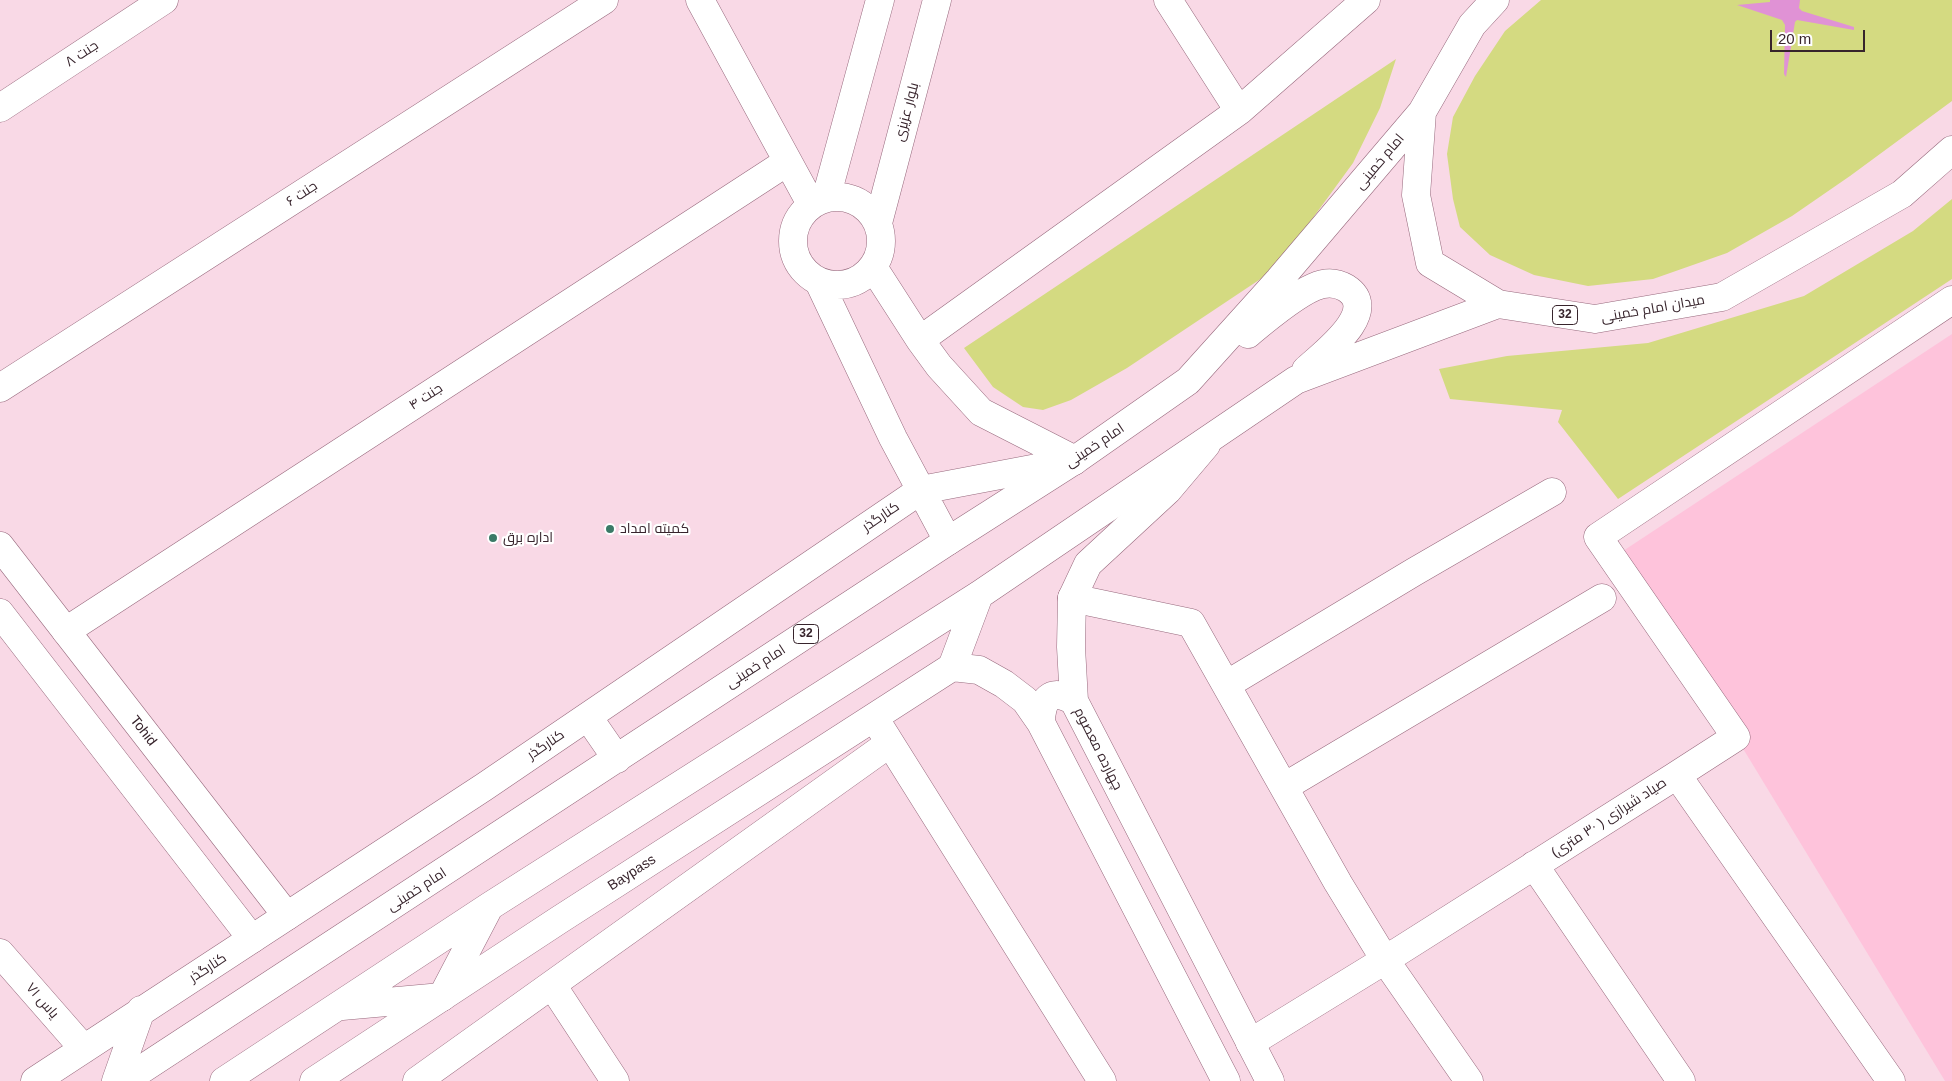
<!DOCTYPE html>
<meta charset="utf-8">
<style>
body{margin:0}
#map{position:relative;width:1952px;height:1081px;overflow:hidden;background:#f9d9e6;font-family:Arial,sans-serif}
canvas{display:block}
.scale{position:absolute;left:1770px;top:30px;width:95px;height:22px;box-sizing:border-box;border:2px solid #37242c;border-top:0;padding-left:6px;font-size:15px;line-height:18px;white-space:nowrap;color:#37242c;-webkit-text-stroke:4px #fff;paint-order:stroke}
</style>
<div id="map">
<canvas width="1952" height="1081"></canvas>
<div class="scale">20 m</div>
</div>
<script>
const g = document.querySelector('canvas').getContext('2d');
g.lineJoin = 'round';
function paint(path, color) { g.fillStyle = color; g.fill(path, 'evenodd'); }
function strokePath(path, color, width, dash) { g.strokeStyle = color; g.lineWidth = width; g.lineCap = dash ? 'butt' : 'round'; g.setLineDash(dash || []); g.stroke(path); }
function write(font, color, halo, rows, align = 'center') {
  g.font = font + ' Arial,Cairo,sans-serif'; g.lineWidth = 4.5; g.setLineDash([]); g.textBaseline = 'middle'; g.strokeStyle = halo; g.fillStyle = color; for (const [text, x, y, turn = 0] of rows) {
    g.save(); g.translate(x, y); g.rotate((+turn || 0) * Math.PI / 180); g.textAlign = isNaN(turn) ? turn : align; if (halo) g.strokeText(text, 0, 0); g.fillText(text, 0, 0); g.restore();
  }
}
const built = new Path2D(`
 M1952,334v747h-7l-322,-530z`);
const green = new Path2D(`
 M1541,0h411v101l-102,75 -58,40 -65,37 -74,26 -65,7 -54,-11 -44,-20 -30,-28 -7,-28 -6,-45 6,-37 22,-41 30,-45z
 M1396,59l-16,49 -27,55 -46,63 -42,50 -138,92 -56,32 -28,10 -20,-3 -30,-20 -29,-39z
 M1952,199v80l-334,220 -60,-77 4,-12 -112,-11 -11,-30 68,-13 141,-13 156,-47 109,-65z`);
const building = new Path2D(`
 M1770,0h30l-1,8 3,3 52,16v3l-57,-10 -2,2 -9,55 -2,-3 1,-49 -3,-5 -45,-15 33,-3z`);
const minor = new Path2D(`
 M700,0l111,204
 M0,108l164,-108
 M1239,111l127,-111
 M793 241a44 44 0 1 1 88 0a44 44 0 1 1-88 0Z
 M826,198l54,-198
 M878,223l59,-223
 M873,267l47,73 19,26 42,46 94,48
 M819,282l74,156 55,103
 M920,340l319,-229 -71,-111
 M0,388l604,-388
 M1072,598l119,25 147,260 47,77 84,121
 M66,631l721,-469
 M1226,685l188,-113 138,-80
 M880,727l222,354
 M1677,775l59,-38 -138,-200 354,-237
 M1284,787l318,-189
 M1534,865l147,216
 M0,953l84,96
 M552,985l63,96
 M1250,1043l135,-83 292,-185 214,306
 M35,1081l449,-294 437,-297 153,-29
 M116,1081l25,-71
 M417,1081l473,-338`);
const major = new Path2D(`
 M1206,445l-38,45 -80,74 -16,34 -1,49 3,54 196,380
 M0,546l287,370
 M0,613l252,326
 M1041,723c0,-23 9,-36 33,-22
 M314,1081l245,-161 393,-253 27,3 25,14 21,16 16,23 185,358`);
const highway = new Path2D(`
 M1495,0l-23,25 -50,87 -6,83 14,68 68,41 97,15 127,-22 180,-103 50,-44
 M1248,334c18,-15 45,-38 66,-47 11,-5 22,-5 32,1 36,23 -23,66 -40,82
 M952,667l27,-72
 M588,717l29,42
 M342,1006l100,-9 46,-88
 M124,1081l824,-540 127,-81 113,-79 91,-101 143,-168
 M224,1081l266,-175 489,-311 317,-215 202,-76`);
const markers = [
 [610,529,5,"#3b7a67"],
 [493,538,5,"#3b7a67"]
];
const shields = [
 [1565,315,25],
 [806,634,25]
];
const shieldNames = [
 ["32",1565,315],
 ["32",806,634]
];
const streetNames = [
 ["جنت ۸",82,54,-33],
 ["بلوار عزیزی",907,112,-75],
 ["امام خمینی",1380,162,-50],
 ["جنت ۶",302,194,-33],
 ["میدان امام خمینی",1653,309,-10],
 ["جنت ۴",426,397,-33],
 ["امام خمینی",1095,446,-34],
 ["کنارگذر",881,517,-34],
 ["امام خمینی",756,667,-33],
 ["Tohid",143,731,52],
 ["کنارگذر",546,745,-34],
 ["چهارده معصوم",1098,749,63],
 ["صیاد شیرازی ( ۳۰ متری)",1609,818,-33],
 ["Baypass",632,873,-33],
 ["امام خمینی",417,890,-33],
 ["کنارگذر",208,968,-33],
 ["یاس ۷۱",42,1001,49]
];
const poiNames = [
 ["کمیته امداد",620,529],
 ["اداره برق",503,538]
];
paint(built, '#fec3db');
paint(green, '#d4da81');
paint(building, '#e092d5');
strokePath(minor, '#97697d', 29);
strokePath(major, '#97697d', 29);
strokePath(highway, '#97697d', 29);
strokePath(minor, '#fff', 28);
strokePath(major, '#fff', 28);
strokePath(highway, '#fff', 28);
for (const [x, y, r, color] of markers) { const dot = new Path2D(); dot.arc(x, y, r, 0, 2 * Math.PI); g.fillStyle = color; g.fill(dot); strokePath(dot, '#fff', 2); }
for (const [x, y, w] of shields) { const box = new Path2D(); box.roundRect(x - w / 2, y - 9.5, w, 19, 4); g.fillStyle = '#fff'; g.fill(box); strokePath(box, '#37242c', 1); }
write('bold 12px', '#37242c', null, shieldNames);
write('14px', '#37242c', '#fff', streetNames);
write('14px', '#37242c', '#fff', poiNames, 'left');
</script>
